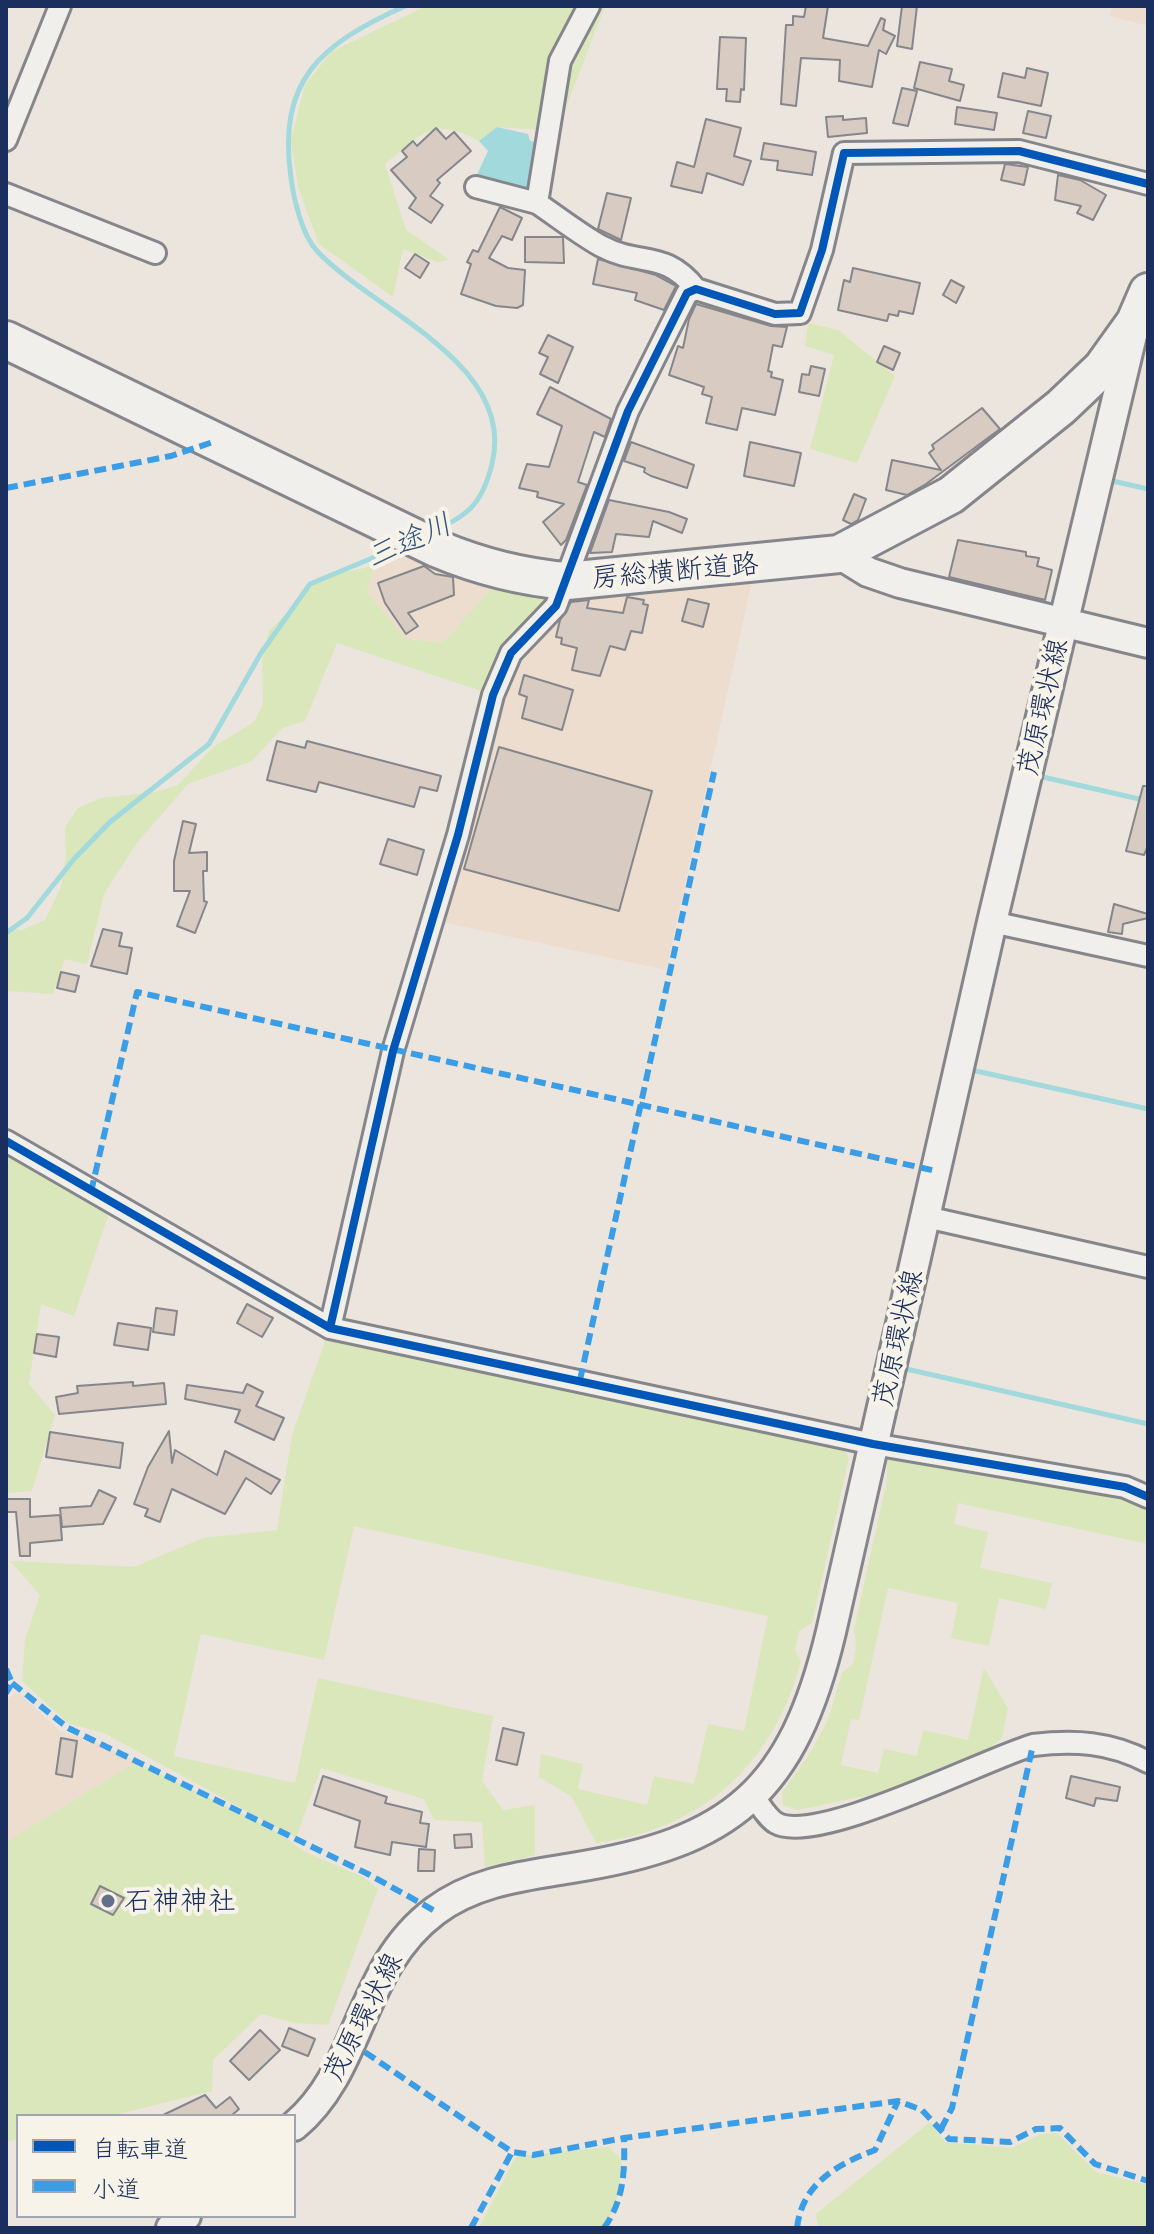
<!DOCTYPE html>
<meta charset="utf-8">
<style>
body{margin:0}
#map{position:relative;width:1154px;height:2234px;overflow:hidden;background:#ece5dd;font-family:Mali,"Klee One",sans-serif}
canvas{display:block}
.frame{position:absolute;inset:0;border:8px solid #1b2f5e;pointer-events:none}
.legend{position:absolute;left:16px;top:2114px;width:280px;height:104px;box-sizing:border-box;background:#f7f3e8;border:2px solid #9fa5b1;margin:0;padding:10px 14px;list-style:none;font-size:24px;color:#1b2f5e}
.legend li{display:flex;align-items:center;gap:16px;height:40px}
.legend b{width:40px;border:2px solid #9fa5b1}
</style>
<div id="map">
<canvas width="1154" height="2234"></canvas>
<div class="frame"></div>
<ul class="legend">
<li><b style="height:10px;background:#0057b8"></b>自転車道</li>
<li><b style="height:10px;background:#3b9de6"></b>小道</li>
</ul>
</div>
<script>
const g = document.querySelector('canvas').getContext('2d');
g.lineJoin = 'round';
function paint(path, color) { g.fillStyle = color; g.fill(path, 'evenodd'); }
function strokePath(path, color, width, dash) { g.strokeStyle = color; g.lineWidth = width; g.lineCap = dash ? 'butt' : 'round'; g.setLineDash(dash || []); g.stroke(path); }
function write(font, color, halo, rows, align = 'center') {
  g.font = font + ' Mali,"Klee One",sans-serif'; g.lineWidth = 8; g.setLineDash([]); g.textBaseline = 'middle'; g.strokeStyle = halo; g.fillStyle = color; for (const [text, x, y, turn = 0] of rows) {
    g.save(); g.translate(x, y); g.rotate((+turn || 0) * Math.PI / 180); g.textAlign = isNaN(turn) ? turn : align; if (halo) g.strokeText(text, 0, 0); g.fillText(text, 0, 0); g.restore();
  }
}
const built = new Path2D(`
 M1112,6h36v20l-38,-10z
 M412,554l83,31 -52,57 -38,-3 -38,-47 7,-26z
 M753,577l-87,393 -229,-49 73,-255 64,-74z
 M15,1693l6,2 39,36 36,11 40,20 -130,80v-142z`);
const green = new Path2D(`
 M426,6h179l-48,125 -60,-4 -18,14c-48,-26 -56,-7 -94,23l21,66 44,30 -13,2 -34,-13 -10,48 -74,-53 -21,-57 -7,-47 14,-55 26,-33z
 M808,323l30,7 57,46 -38,87 -47,-14 24,-94 -29,-9z
 M374,566l-7,26 39,47 37,3 52,-57 64,11 -72,97 -150,-50 -32,78 -23,7 -30,33 -64,23 -52,60 -32,50 -17,70 -22,-5 -12,35 -47,-3v-62l16,1 23,-10 16,-33 5,-31 -1,-29 13,-19 23,-10 55,-6 22,-7 35,-38 41,-25 9,-18 -1,-43 7,-30 52,-54z
 M6,1146l104,64 -36,106 -33,-12 -12,80 26,31 -23,76 -26,2z
 M328,1333l510,108 11,17 -37,165 -13,8 -4,19 6,11c-28,104 -98,168 -205,182l-24,-46 -33,-20 2,-23 42,10 -5,25 69,16 7,-29 40,8 14,-60 36,7 24,-115 -414,-90 -30,134 -123,-26 -27,122 121,27 23,-105 175,38 -11,65 21,29 32,-5v50l-50,12 -3,-45 -48,-2 -10,-21 -103,-31 -25,70 -192,-105 -36,-10 -46,-42 3,-42 15,-44 -30,-34 124,6 69,-29 74,-8 15,-95z
 M887,1451l261,51v42l-190,-41 -4,21 34,8 -8,36 72,15 -6,26 -47,-11 -10,48 -38,-8 7,-35 -70,-15 -29,132 -8,-1 -10,46 37,8 6,-24 33,7 6,-26 45,10 16,-72 24,40 -6,30 -20,17 -102,38 -82,17 -15,-5 -1,-13 25,-34 21,-38 14,-47 11,-9 3,-18 -2,-17 33,-149z
 M136,1762l135,66 34,24 58,25 15,12 -50,136 -33,-2 -34,-9 -48,46 -1,31 -101,25h-93v23l-12,3v-300z
 M930,2122l15,20 67,6 29,-14 16,-1 39,39 52,13v43h-330l-2,-14z
 M609,2147l13,13 -5,39 -12,29h-126l37,-72z`);
const water = new Path2D(`
 M497,127l31,7 2,7 13,2 -14,53 -55,-15 14,-30 -9,-10z`);
const stream = new Path2D(`
 M405,6c-84,38 -128,73 -114,172 3,22 11,57 26,73 55,59 200,112 175,213 -10,40 -23,51 -60,68
 M1108,480l40,9
 M1034,775l114,26
 M6,933l21,-15 47,-59 36,-37 99,-78 52,-91 49,-69 91,-38
 M967,1069l181,40
 M902,1368l246,56`);
const building = new Path2D(`
 M806,6h22l-5,32 45,8 13,-28 4,2 -2,10 12,6 -9,18 -7,-4 -7,37 -33,-6 1,-21 -39,-2 -5,48 -15,-2 5,-79h7v-9l11,1z
 M902,6h15l-5,43 -15,-3z
 M720,37l26,1 -2,52 -3,-1 -1,13 -14,-1 1,-12h-10z
 M920,62l32,7 -3,12 15,4 -4,16 -46,-13z
 M1027,68l21,5 -7,33 -43,-9 5,-24 22,5z
 M902,88l15,3 -9,35 -15,-3z
 M957,107l40,6 -3,17 -39,-6z
 M1028,111l23,5 -5,22 -23,-5z
 M843,116v4l23,-2 1,15 -39,4 -2,-20z
 M706,119l35,9 -7,28 17,5 -8,24 -36,-12 -5,20 -31,-7 6,-24 17,5z
 M436,128l10,11 8,-7 17,19 -34,29 3,3 -10,13 13,9 -12,18 -22,-15 7,-10 -25,-28 16,-13 -5,-6 11,-10 4,5z
 M764,143l52,9 -4,23 -35,-5 1,-9 -17,-2z
 M1005,164l23,3 -4,18 -23,-5z
 M1058,175l22,5 26,15 -13,25 -16,-7 4,-7 -26,-6z
 M607,193l24,5 -10,42 -23,-11z
 M500,207l22,11 -10,22 -10,-4 -13,22 19,10 17,2 -2,35 -6,3 -21,-2 -35,-12 10,-30 -4,-2 6,-12 5,2z
 M525,237h38l1,26 -39,-1z
 M415,254l14,9 -9,15 -15,-10z
 M598,259l58,16 20,11 -12,24 -29,-10 2,-7 -44,-9z
 M853,268l67,15 -7,31 -14,-3 -1,5 -9,-2 -2,7 -49,-11 6,-30 6,2z
 M951,280l13,7 -8,16 -13,-8z
 M696,304l75,22 16,1 -5,20 -9,-2 -5,26 4,1 -1,5 12,3 -8,35 -33,-7 -5,22 -31,-7 6,-26 -10,-3 2,-7 -35,-12 9,-29 5,2 6,-29z
 M548,335l25,12 -15,36 -18,-9 8,-17 -9,-4z
 M884,346l16,7 -7,17 -16,-8z
 M811,366l14,3 -6,27 -20,-4 3,-18 7,1z
 M550,387l61,32 -6,18 -11,-5 -16,50 9,3 -21,55 -5,5 -18,-23 21,-18 -27,-7 1,-5 -19,-4 8,-24 22,3 13,-41 -25,-12z
 M982,408l18,21 -74,55 -19,11 -21,-5 6,-30 49,10 -12,-17 5,-4 -2,-4z
 M631,442l63,23 -7,23 -36,-12 -7,-4 1,-4 -21,-7z
 M750,442l51,11 -7,33 -50,-10z
 M854,494l12,5 -8,21 -7,4 -8,-4z
 M609,500l60,12 18,7 -5,14 -29,-12 -4,16 -33,-3 -4,18 -22,1z
 M958,540l68,12v4l13,2 -2,8 15,4 -7,30 -96,-23z
 M424,566l11,8 18,3 1,18 -46,18 10,13 -12,8 -21,-31 -7,-20z
 M627,597l17,3 -1,4 5,1 -6,28 -11,-2 -6,19 -15,-4 -10,30 -28,-6 5,-22 -16,-4 1,-6 -6,-1 4,-17 11,-18 18,-2 -2,8 36,5z
 M688,599l21,5 -6,23 -21,-6z
 M524,675l49,15 -11,40 -40,-12 5,-21 -8,-3z
 M277,741l28,7 2,-7 134,35 -4,15 -17,-4 -6,20 -95,-25 -3,10 -49,-12z
 M499,747l153,44 -33,120 -155,-42z
 M1143,786h5v60l-4,9 -18,-4z
 M183,821l13,3 -7,29 18,-1v19h-4l1,30 3,1 -12,31 -18,-7 13,-35h-16v-30z
 M388,839l36,11 -7,25 -37,-11z
 M1114,904l34,10v4l-25,6 -1,10 -14,-2z
 M103,929l19,4 -3,13 13,2 -5,26 -36,-8z
 M61,972l18,4 -4,16 -18,-4z
 M247,1304l26,14 -11,19 -25,-14z
 M156,1308l21,3 -3,24 -21,-3z
 M118,1323l33,5 -3,22 -34,-5z
 M37,1334l22,3 -3,20 -22,-4z
 M133,1382v4l31,-3 2,21 -107,10 -3,-17 22,-4 -1,-7z
 M247,1384l16,8 -7,14 28,12 -10,22 -39,-18 5,-12 -55,-11 2,-14 56,8z
 M169,1431l3,32 3,-13 42,25 8,-24 55,29 -9,14 -25,-16 -21,36 -53,-25 -12,33 -15,-6 3,-7 -14,-5 14,-37z
 M50,1432l73,11 -3,25 -74,-11z
 M99,1490l17,8 -13,26 -41,3 -2,-19 31,-2z
 M6,1499h24v18l30,-2 2,25 -32,3v13h-10l-4,-44h-10z
 M503,1728l21,5 -7,32 -21,-5z
 M61,1738l16,3 -5,36 -16,-3z
 M323,1776l64,21 -2,6 37,9 -2,11 9,1 -3,23 -34,-5 -2,13 -35,-8 5,-26 -46,-16z
 M1071,1776l49,11 -3,14 -21,-3 -2,8 -28,-8z
 M471,1834l1,13 -17,1 -1,-13z
 M419,1849l16,1 -1,21h-16z
 M100,1886l24,12 -11,17 -22,-11z
 M289,2028l26,11 -7,17 -26,-10z
 M260,2030l20,20 -31,30 -19,-19z
 M205,2095l11,13 14,-11 9,12 -8,7h-70z`);
const street = new Path2D(`
 M589,6l-29,55 -23,142c21,14 41,30 64,43 39,21 63,3 95,43
 M6,140l54,-134
 M476,187l61,16
 M6,194l149,59
 M992,922l156,34
 M6,1141l324,187 543,116 252,43 23,10
 M926,1217l222,50
 M330,1328l63,-277 65,-216 35,-140 18,-42 45,-47 72,-195 59,-118 9,-4 79,25 25,-1 22,-63 22,-97 175,-2 129,33
 M752,1795c7,8 15,23 24,28 40,23 209,-64 257,-78 41,-5 77,-3 115,17`);
const secondary = new Path2D(`
 M839,554l29,18 32,11 248,60
 M294,2126c68,-56 64,-158 141,-215 40,-30 89,-35 137,-43 160,-25 221,-77 259,-236l161,-710 141,-591
 M171,2228l15,-12`);
const highway = new Path2D(`
 M6,340l432,209c43,18 82,28 129,32l272,-27 112,-59 110,-88 41,-39 33,-46 13,-30`);
const quiet = new Path2D(`
 M6,488l165,-32 45,-15
 M91,1192l46,-200 799,179
 M580,1380l134,-608
 M6,1669l6,14 -6,10
 M12,1683l56,45 302,147 65,36
 M350,2042l162,110 21,3 91,-17 274,-37 24,9 27,29 61,3 26,-13 24,-1 35,36 53,17
 M941,2129l11,-21 81,-363
 M471,2228l41,-76
 M604,2228c20,-28 21,-57 20,-90
 M797,2228c5,-44 39,-63 78,-78l23,-49`);
const cycleway = new Path2D(`
 M6,1141l324,187 543,116 252,43 23,10
 M330,1328l63,-277 65,-216 35,-140 18,-42 45,-47 72,-195 59,-118 9,-4 79,25 25,-1 22,-63 22,-97 175,-2 129,33`);
const markers = [
 [108,1901,8,"#646f8a"]
];
const streetNames = [
 ["房総横断道路",675,571,-5],
 ["茂原環状線",1043,707,-77],
 ["茂原環状線",898,1338,-77],
 ["茂原環状線",363,2017,-63]
];
const poiNames = [
 ["石神神社",124,1901]
];
const waterNames = [
 ["三途川",409,541,-24]
];
paint(built, '#edddce');
paint(green, '#d9e7bb');
paint(water, '#a2d9dc');
strokePath(stream, '#a2d9dc', 5);
paint(building, '#d8cbc2');
strokePath(building, '#85868b', 2);
strokePath(street, '#85868b', 26);
strokePath(secondary, '#85868b', 34);
strokePath(highway, '#85868b', 42);
strokePath(street, '#f1efeb', 20);
strokePath(secondary, '#f1efeb', 28);
strokePath(highway, '#f1efeb', 36);
strokePath(quiet, '#3b9de6', 6, [12, 6]);
strokePath(cycleway, '#0057b8', 8);
for (const [x, y, r, color] of markers) { const dot = new Path2D(); dot.arc(x, y, r, 0, 2 * Math.PI); g.fillStyle = color; g.fill(dot); strokePath(dot, '#f7f3e8', 3); }
write('28px', '#1b2f5e', '#f7f3e8', streetNames);
write('28px', '#1b2f5e', '#f7f3e8', poiNames, 'left');
write('italic 30px', '#35587e', '#f7f3e8', waterNames);
</script>
